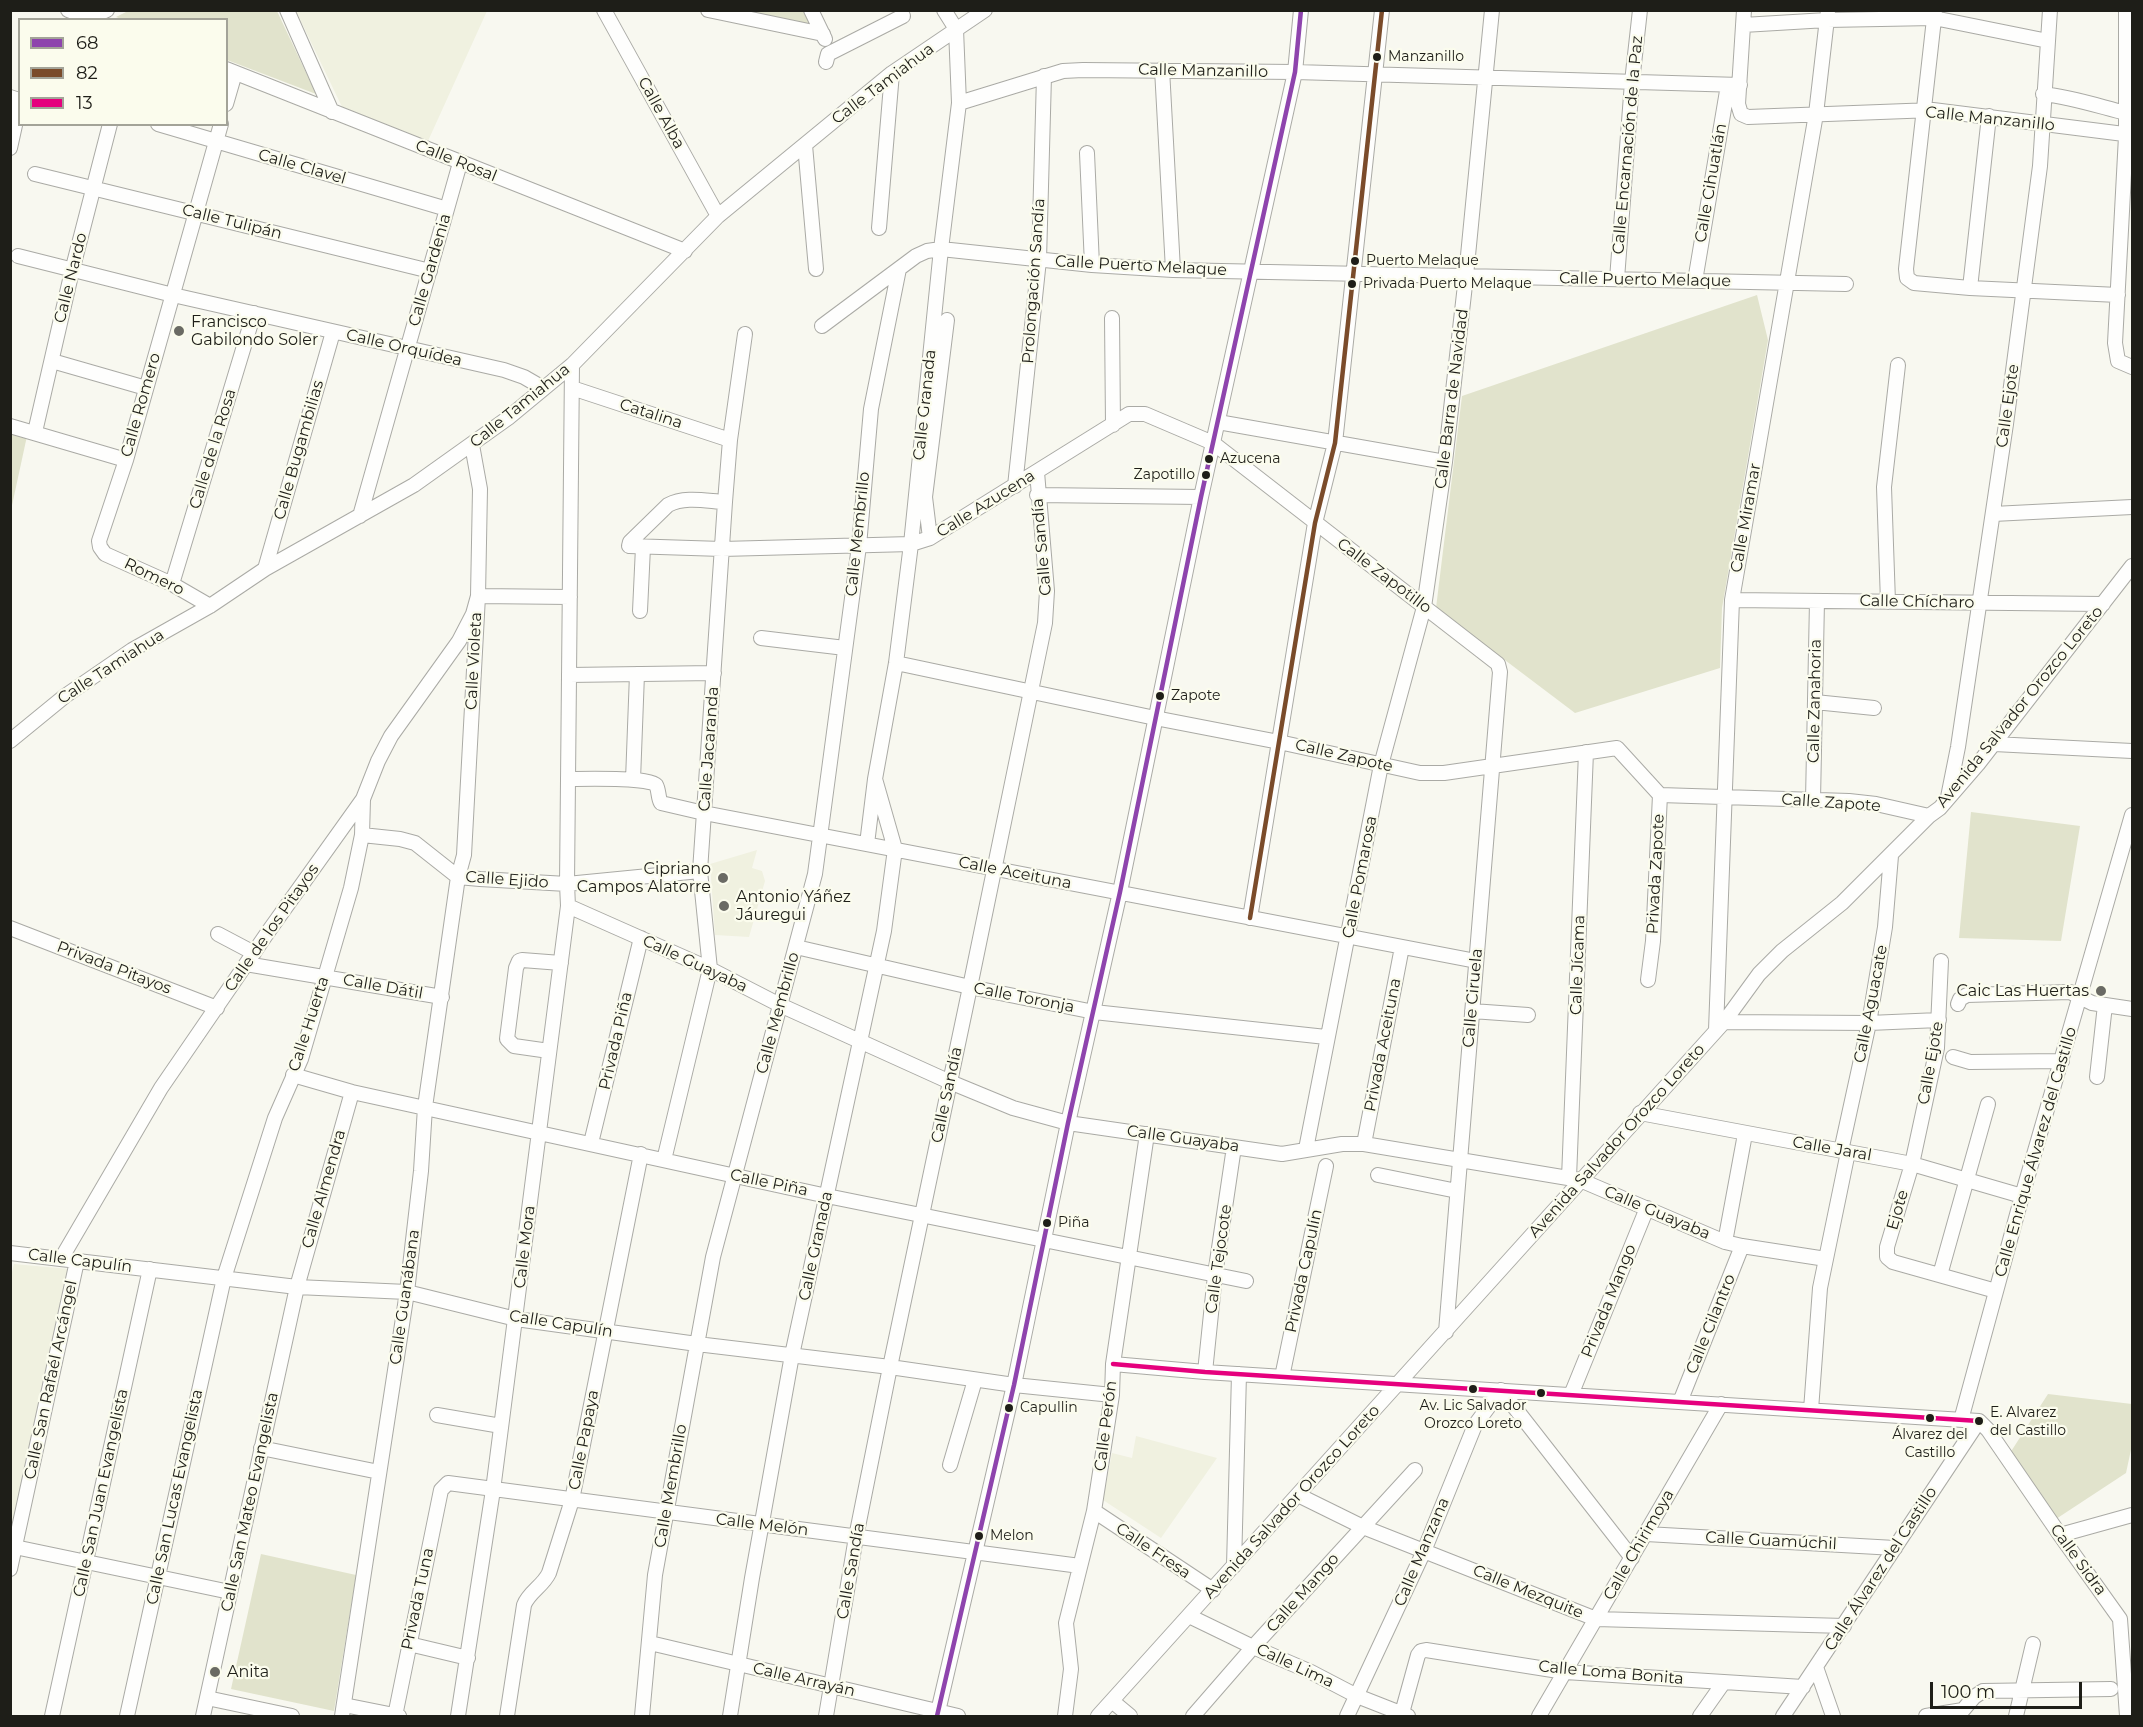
<!DOCTYPE html>
<meta charset="utf-8">
<style>
body{margin:0}
#map{position:relative;width:2143px;height:1727px;overflow:hidden;background:#f8f8f0;font-family:Montserrat,sans-serif}
canvas{display:block}
.frame{position:absolute;inset:0;border:12px solid #1e1e18;pointer-events:none}
.legend{position:absolute;left:18px;top:18px;width:210px;height:108px;box-sizing:border-box;background:#fbfced;border:2px solid #a3a398;margin:0;padding:8px 10px;list-style:none;font-size:18px;color:#1e1e18}
.legend li{display:flex;align-items:center;gap:12px;height:30px}
.legend b{width:30px;border:2px solid #a3a398}
.scale{position:absolute;left:1930px;top:1682px;width:152px;height:27px;box-sizing:border-box;border:3px solid #1e1e18;border-top:0;padding-left:8px;font-size:18px;line-height:21px;white-space:nowrap;color:#1e1e18;-webkit-text-stroke:4px #fbfced;paint-order:stroke}
</style>
<div id="map">
<canvas width="2143" height="1727"></canvas>
<div class="frame"></div>
<ul class="legend">
<li><b style="height:8px;background:#8e44ad"></b>68</li>
<li><b style="height:8px;background:#7a4b2a"></b>82</li>
<li><b style="height:8px;background:#e5007d"></b>13</li>
</ul>
<div class="scale">100 m</div>
</div>
<script>
const g = document.querySelector('canvas').getContext('2d');
g.lineJoin = 'round';
function paint(path, color) { g.fillStyle = color; g.fill(path, 'evenodd'); }
function strokePath(path, color, width, dash) { g.strokeStyle = color; g.lineWidth = width; g.lineCap = dash ? 'butt' : 'round'; g.setLineDash(dash || []); g.stroke(path); }
function write(font, color, halo, rows, align = 'center') {
  g.font = font + ' Montserrat,sans-serif'; g.lineWidth = 4.5; g.setLineDash([]); g.textBaseline = 'middle'; g.strokeStyle = halo; g.fillStyle = color; for (const [text, x, y, turn = 0] of rows) {
    g.save(); g.translate(x, y); g.rotate((+turn || 0) * Math.PI / 180); g.textAlign = isNaN(turn) ? turn : align; if (halo) g.strokeText(text, 0, 0); g.fillText(text, 0, 0); g.restore();
  }
}
const built = new Path2D(`
 M296,11h191l-59,130 -85,-32z
 M757,850l-5,18 10,3 3,10 -16,56 -34,-2 -5,-71z
 M14,1264l55,5 -58,262 -1,-251z
 M1136,1436l81,22 -56,80 -58,-38 9,-47 20,5z`);
const green = new Path2D(`
 M128,11h149l39,83 -89,-34 -1,-40h-103l-7,-3z
 M729,11h75l7,16z
 M1757,295l11,45 -46,268 -2,60 -145,45 -139,-105 26,-212z
 M11,430l16,6 -16,74z
 M1971,812l109,14 -19,115 -102,-3z
 M2048,1394l84,10v41l-6,28 -70,46 -46,-66z
 M261,1554l95,21 -22,136 -103,-22z`);
const minor = new Path2D(`
 M68,10l26,10
 M287,10l45,102
 M604,10l114,206
 M708,10l115,24
 M811,10l14,29
 M1744,10l-6,94 3,10 7,3 185,-7 199,25
 M1935,10l-29,259 1,9 7,5 56,5 148,7
 M2126,10v126l-11,207 3,18 14,6
 M90,18l17,-8
 M1743,25l84,-5 107,-2 114,23
 M826,62l2,-8 75,-38
 M226,69l459,182
 M1162,69l11,201
 M2043,94c28,3 55,12 83,19
 M10,97l6,2 3,8 -9,41
 M959,103l104,-32 20,-1 212,2 445,13
 M226,104l9,-31
 M158,124l289,85
 M805,145l11,124
 M1087,153l5,112
 M35,174l395,97
 M879,228l13,-155
 M18,256l155,39 331,75 20,7 19,11
 M1617,279l15,-197 8,-72
 M1695,281l33,-196
 M1970,288l19,-172
 M1112,318l1,107
 M822,326l94,-70 11,-5 14,-2 151,16 81,5 673,14
 M52,361l94,27
 M572,388l158,52
 M1218,422l227,40
 M10,426l116,34
 M35,432l37,-161 38,-147
 M1015,486l24,-226 5,-184
 M1037,495l164,2
 M725,502c-19,-1 -40,-6 -57,3l-38,37 -1,4 93,3 189,-5 19,-6 199,-124h16l68,29 285,221 2,8 -54,660
 M1993,514l139,-7
 M360,516l100,-353
 M930,538l-5,-41 22,-177
 M265,569l68,-237
 M172,584l82,-271
 M1732,600l371,4
 M1888,602l-4,-115 14,-122
 M210,606l-38,-22 -67,-30 -5,-7 -1,-6 27,-81 95,-336
 M640,611l3,-64
 M761,638l84,10
 M896,663l259,55 124,24 141,31h24l173,-25 43,47 -7,146 -5,39
 M569,675l145,-2
 M1815,702l59,6
 M10,741l55,-45 67,-46 78,-44 55,-37 149,-84 94,-67 64,-53 146,-149 174,-143 93,-63
 M1994,744l138,7
 M568,779c13,0 82,-2 88,6 3,5 2,13 5,18l43,10 772,148
 M633,780l4,-106
 M1660,795l189,6 27,3 53,12
 M1948,797l10,-50 48,-323 34,-258 10,-156
 M1813,800l4,-199
 M362,835l38,4 15,4 43,34 22,2 87,5 133,-13
 M867,844l8,-65 21,-116 15,-119 30,-295 18,-146 -3,-74 -12,-19
 M568,906l142,63 70,36 170,77 63,26 55,15 214,31 60,-10h22l216,36 145,62 17,4 84,13
 M1250,918l65,-395 20,-80 47,-433
 M10,928l207,80
 M218,934l36,19
 M796,947l174,40 124,25 232,25
 M1941,961l-4,87 -25,116 -25,83v10l6,5 103,29
 M246,964l196,33
 M1958,1004l2,-5 7,-4 103,-3 22,11 40,6
 M1472,1011l56,4
 M1724,1022l145,1 70,-3
 M1716,1030l16,-430 84,-486 12,-104
 M549,1051l-35,-5 -7,-7 9,-71 3,-7 3,-1 39,3
 M1953,1057l17,5 92,-1
 M293,1075l59,17 475,104 419,85
 M2097,1077l8,-72
 M1640,1113l272,51 110,32
 M591,1143l50,-205
 M1364,1144l38,-197
 M1306,1149l75,-384 43,-158 21,-145 21,-186 26,-266
 M1841,1151l28,-128 16,-96 6,-71
 M664,1160l46,-191 -10,-98 25,-369 5,-62 15,-106
 M1378,1175l79,16
 M1569,1178l17,-426
 M1725,1242l20,-108
 M10,1253l287,34 110,5 109,27 181,25 193,23 124,18 98,10
 M61,1259l100,-171 107,-156 95,-133 15,-38 13,-25 68,-95 14,-27 5,-18 92,1
 M1940,1275l48,-171
 M1113,1364l92,8 774,49
 M1205,1372l10,-97 19,-128
 M1282,1377l44,-211
 M1571,1395l76,-187
 M1680,1402l62,-156
 M1811,1410l9,-122 28,-136
 M437,1415l64,11
 M1961,1420l61,-224 110,-381
 M1979,1421l9,9 72,105 60,84 7,97
 M261,1448l118,24
 M950,1465l25,-85
 M1298,1495l65,32 233,92 248,7
 M1094,1511l119,79
 M1646,1534l249,14
 M2060,1535l72,-20
 M10,1546l220,46
 M1234,1566l5,-192
 M10,1569l67,-308
 M1189,1616l64,31 58,25 46,24 51,20
 M650,1643l308,73
 M409,1644l59,14
 M1816,1667l17,49
 M207,1698l85,18
 M1112,1701l18,15
 M344,1705l55,11
 M1402,1713l16,-58 3,-4 5,-1 139,22 238,15
 M52,1716l98,-447
 M127,1716l97,-438 51,-160 26,-59 50,-171 11,-53 1,-36
 M203,1716l94,-429 55,-195
 M342,1716l65,-424 14,-121 4,-64 33,-230 6,-22 14,-259 2,-107 -8,-44
 M395,1716l46,-226 7,-7 632,83
 M458,1716l35,-226 75,-584 -1,-22 5,-519
 M507,1716l17,-111c5,-13 19,-19 25,-32l23,-73 69,-346
 M642,1716l13,-141 58,-318 102,-383 44,-328 12,-137 28,-140
 M730,1716l22,-138 40,-223 92,-424 11,-82 -20,-70
 M826,1716l30,-179 34,-170 80,-380 75,-364 2,-32 -10,-119
 M937,1716l77,-331 54,-262 52,-231 81,-395 94,-425 6,-62
 M1065,1716l6,-47 -5,-46 28,-112 18,-116 1,-31 34,-230
 M1098,1716l626,-694 35,-48 23,-23 60,-48 87,-87 11,-8 38,-44 154,-198
 M1193,1716l60,-69 162,-177
 M1347,1716l77,-165 51,-126 26,-35 131,168
 M1539,1716l182,-312
 M1700,1716l24,-34
 M1783,1716l196,-295
 M1926,1716l37,-6 11,-13 9,-6 128,-2
 M2016,1716l17,-72`);
const bus1 = new Path2D(`
 M937,1716l77,-331 54,-262 52,-231 81,-395 94,-425 6,-62`);
const bus2 = new Path2D(`
 M1250,918l65,-395 20,-80 47,-433`);
const bus3 = new Path2D(`
 M1113,1364l92,8 774,49`);
const markers = [
 [1377,57,5,"#1e1e18"],
 [1355,261,5,"#1e1e18"],
 [1352,284,5,"#1e1e18"],
 [179,331,6,"#6a6a64"],
 [1209,459,5,"#1e1e18"],
 [1206,475,5,"#1e1e18"],
 [1160,696,5,"#1e1e18"],
 [723,878,6,"#6a6a64"],
 [724,906,6,"#6a6a64"],
 [2101,991,6,"#6a6a64"],
 [1047,1223,5,"#1e1e18"],
 [1473,1389,5,"#1e1e18"],
 [1541,1393,5,"#1e1e18"],
 [1009,1408,5,"#1e1e18"],
 [1930,1418,5,"#1e1e18"],
 [1979,1421,5,"#1e1e18"],
 [979,1536,5,"#1e1e18"],
 [215,1672,6,"#6a6a64"]
];
const busNames = [
 ["Manzanillo",1388,57],
 ["Puerto Melaque",1366,261],
 ["Privada Puerto Melaque",1363,284],
 ["Azucena",1220,459],
 ["Zapotillo",1195,475,"right"],
 ["Zapote",1171,696],
 ["Piña",1058,1223],
 ["Av. Lic Salvador",1473,1406,"center"],
 ["Orozco Loreto",1473,1424,"center"],
 ["Capullin",1020,1408],
 ["E. Alvarez",1990,1413],
 ["del Castillo",1990,1431],
 ["Álvarez del",1930,1435,"center"],
 ["Castillo",1930,1453,"center"],
 ["Melon",990,1536]
];
const streetNames = [
 ["Calle Manzanillo",1203,71,1],
 ["Calle Tamiahua",883,84,-37],
 ["Calle Alba",661,113,61],
 ["Calle Manzanillo",1990,119,6],
 ["Calle Encarnación de la Paz",1628,145,-85],
 ["Calle Rosal",456,161,22],
 ["Calle Clavel",302,167,16],
 ["Calle Cihuatlán",1711,183,-80],
 ["Calle Tulipán",232,222,14],
 ["Calle Puerto Melaque",1141,266,3],
 ["Calle Gardenia",430,270,-74],
 ["Calle Nardo",71,278,-76],
 ["Calle Puerto Melaque",1645,280,1],
 ["Prolongación Sandía",1034,281,-86],
 ["Calle Orquídea",404,348,13],
 ["Calle Barra de Navidad",1452,399,-83],
 ["Calle Romero",141,405,-74],
 ["Calle Granada",925,405,-84],
 ["Calle Tamiahua",520,406,-39],
 ["Calle Ejote",2008,406,-82],
 ["Catalina",651,414,18],
 ["Calle de la Rosa",213,449,-73],
 ["Calle Bugambilias",299,450,-74],
 ["Calle Azucena",986,504,-32],
 ["Calle Miramar",1746,518,-80],
 ["Calle Membrillo",858,534,-84],
 ["Calle Sandía",1042,547,-95],
 ["Calle Zapotillo",1384,576,37],
 ["Romero",154,577,26],
 ["Calle Chícharo",1917,602,1],
 ["Calle Violeta",474,661,-87],
 ["Calle Tamiahua",111,667,-33],
 ["Calle Zanahoria",1815,701,-89],
 ["Avenida Salvador Orozco Loreto",2020,707,-51],
 ["Calle Jacaranda",709,749,-86],
 ["Calle Zapote",1344,756,13],
 ["Calle Zapote",1831,803,4],
 ["Calle Aceituna",1015,873,11],
 ["Privada Zapote",1656,874,-87],
 ["Calle Pomarosa",1360,877,-79],
 ["Calle Ejido",507,880,4],
 ["Calle de los Pitayos",272,928,-55],
 ["Calle Guayaba",695,964,25],
 ["Calle Jícama",1578,965,-88],
 ["Privada Pitayos",114,968,21],
 ["Calle Dátil",383,987,10],
 ["Calle Toronja",1024,998,11],
 ["Calle Ciruela",1473,998,-85],
 ["Calle Aguacate",1871,1004,-79],
 ["Calle Membrillo",778,1013,-75],
 ["Calle Huerta",309,1024,-72],
 ["Privada Piña",616,1041,-77],
 ["Privada Aceituna",1383,1045,-79],
 ["Calle Ejote",1931,1063,-80],
 ["Calle Sandía",947,1095,-78],
 ["Calle Guayaba",1183,1139,8],
 ["Avenida Salvador Orozco Loreto",1617,1141,-48],
 ["Calle Jaral",1832,1149,10],
 ["Calle Enrique Álvarez del Castillo",2036,1152,-74],
 ["Calle Piña",769,1183,12],
 ["Calle Almendra",324,1189,-74],
 ["Ejote",1898,1210,-74],
 ["Calle Guayaba",1657,1213,23],
 ["Calle Granada",816,1246,-78],
 ["Calle Mora",525,1247,-83],
 ["Calle Tejocote",1219,1259,-82],
 ["Calle Capulín",80,1261,7],
 ["Privada Capulín",1304,1271,-78],
 ["Calle Guanábana",405,1297,-82],
 ["Privada Mango",1609,1301,-68],
 ["Calle Capulín",561,1324,9],
 ["Calle Cilantro",1711,1324,-68],
 ["Calle San Rafaél Arcángel",51,1380,-78],
 ["Calle Perón",1106,1426,-83],
 ["Calle Papaya",584,1440,-79],
 ["Calle Membrillo",671,1486,-80],
 ["Calle San Juan Evangelista",101,1493,-78],
 ["Calle San Lucas Evangelista",175,1497,-78],
 ["Calle San Mateo Evangelista",250,1502,-78],
 ["Avenida Salvador Orozco Loreto",1292,1502,-48],
 ["Calle Melón",762,1525,7],
 ["Calle Guamúchil",1771,1541,3],
 ["Calle Chirimoya",1639,1545,-60],
 ["Calle Fresa",1153,1551,34],
 ["Calle Manzana",1422,1552,-67],
 ["Calle Sidra",2078,1560,54],
 ["Calle Álvarez del Castillo",1881,1569,-57],
 ["Calle Sandía",851,1571,-80],
 ["Calle Mezquite",1528,1592,22],
 ["Calle Mango",1303,1593,-48],
 ["Privada Tuna",418,1599,-78],
 ["Calle Lima",1295,1666,25],
 ["Calle Loma Bonita",1611,1673,5],
 ["Calle Arrayán",804,1680,13]
];
const poiNames = [
 ["Francisco",191,322],
 ["Gabilondo Soler",191,340],
 ["Cipriano",711,869,"right"],
 ["Campos Alatorre",711,887,"right"],
 ["Antonio Yáñez",736,897],
 ["Jáuregui",736,915],
 ["Caic Las Huertas",2089,991,"right"],
 ["Anita",227,1672]
];
paint(built, '#f0f1e0');
paint(green, '#e1e3cc');
strokePath(minor, '#aaaaa5', 16);
strokePath(minor, '#fefefd', 14);
strokePath(bus1, '#8e44ad', 4.5);
strokePath(bus2, '#7a4b2a', 4.5);
strokePath(bus3, '#e5007d', 4.5);
for (const [x, y, r, color] of markers) { const dot = new Path2D(); dot.arc(x, y, r, 0, 2 * Math.PI); g.fillStyle = color; g.fill(dot); strokePath(dot, '#fbfced', 2); }
write('14px', '#1e1e18', '#fbfced', busNames, 'left');
write('16px', '#1e1e18', '#fbfced', streetNames);
write('16px', '#1e1e18', '#fbfced', poiNames, 'left');
</script>
